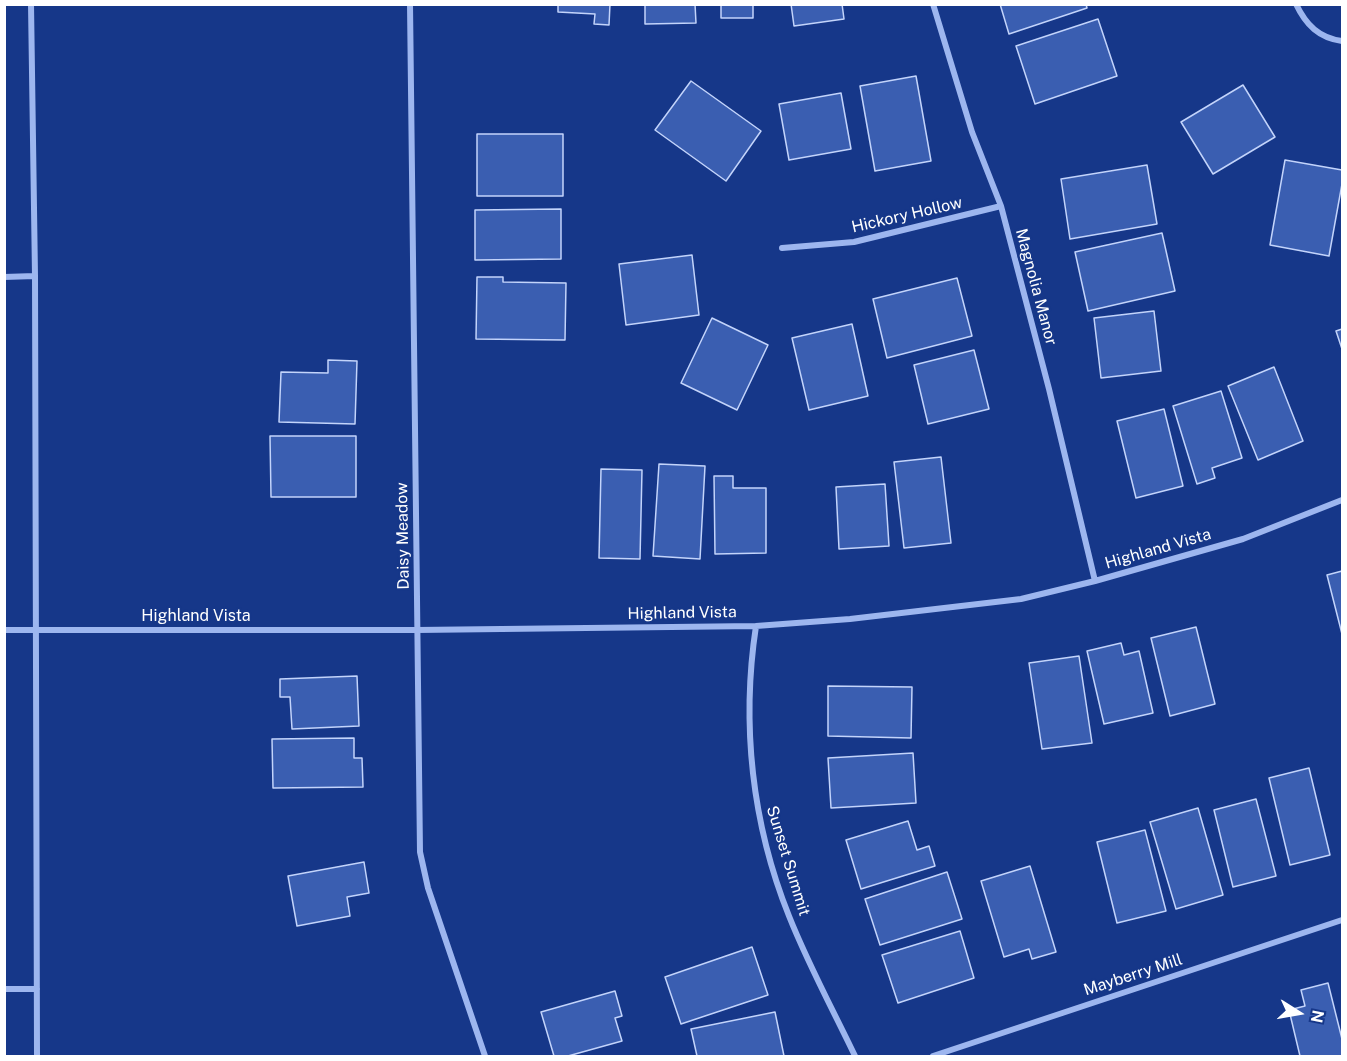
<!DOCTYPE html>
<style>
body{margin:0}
#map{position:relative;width:1347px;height:1061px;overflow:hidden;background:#163789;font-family:"Public Sans",sans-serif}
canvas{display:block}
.frame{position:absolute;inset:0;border:6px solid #fff;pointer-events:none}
.north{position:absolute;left:1269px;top:983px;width:60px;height:60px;-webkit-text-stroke:4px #163789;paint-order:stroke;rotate:101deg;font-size:16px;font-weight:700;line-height:24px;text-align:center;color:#fff}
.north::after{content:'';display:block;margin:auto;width:21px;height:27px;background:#fff;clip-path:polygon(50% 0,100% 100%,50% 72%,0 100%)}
</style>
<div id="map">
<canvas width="1347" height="1061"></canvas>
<div class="frame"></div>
<div class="north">N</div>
</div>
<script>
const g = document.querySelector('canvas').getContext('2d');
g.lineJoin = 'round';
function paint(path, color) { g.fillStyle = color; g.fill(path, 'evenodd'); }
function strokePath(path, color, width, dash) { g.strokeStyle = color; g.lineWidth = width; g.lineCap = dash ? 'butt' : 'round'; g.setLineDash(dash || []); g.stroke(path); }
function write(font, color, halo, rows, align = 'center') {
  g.font = font + ' "Public Sans",sans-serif'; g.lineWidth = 4.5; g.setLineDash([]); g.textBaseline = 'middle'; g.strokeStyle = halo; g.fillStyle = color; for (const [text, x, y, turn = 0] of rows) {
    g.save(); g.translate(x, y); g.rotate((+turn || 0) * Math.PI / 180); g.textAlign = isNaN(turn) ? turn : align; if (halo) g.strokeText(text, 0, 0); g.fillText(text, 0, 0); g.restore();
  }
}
const building = new Path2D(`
 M558,4h52l-1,21 -15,-1 1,-10 -37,-2z
 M645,4h50l1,19 -51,1z
 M721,4h32v14h-32z
 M791,4h51l2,15 -50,7z
 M1000,4h86l1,4 -78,26z
 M1098,19l19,57 -82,28 -19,-58z
 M916,76l15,85 -56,10 -15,-85z
 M691,81l70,50 -35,50 -71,-51z
 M1243,85l32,52 -62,37 -32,-52z
 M841,93l10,56 -62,11 -10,-56z
 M477,134h86v62h-86z
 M1285,160l57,10v14l-13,72 -59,-11z
 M1147,165l10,59 -87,15 -9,-60z
 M561,209v50l-86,1v-50z
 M1162,233l13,58 -87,20 -13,-59z
 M692,255l7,60 -73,10 -7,-61z
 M477,277h26v5l63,1 -1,57 -89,-1z
 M957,278l15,58 -85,22 -14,-59z
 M1154,311l7,60 -60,7 -7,-60z
 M712,318l56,27 -31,65 -56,-27z
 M852,324l16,72 -59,14 -17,-72z
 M1342,329v20l-6,-18z
 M974,350l15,59 -61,15 -14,-59z
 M328,360l29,1 -2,63 -76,-2 2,-50 47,1z
 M1274,367l29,74 -45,19 -30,-74z
 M1221,391l21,67 -30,10 3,10 -18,6 -24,-78z
 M1164,409l19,77 -47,12 -19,-77z
 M270,436h86v61h-85z
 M941,457l10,86 -47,5 -10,-86z
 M659,464l46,2 -5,93 -47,-3z
 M601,469l41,1 -2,89 -41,-1z
 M714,476h19v12h33v65l-51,1z
 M885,484l4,62 -50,3 -3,-62z
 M1342,571v63l-15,-59z
 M1196,627l19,77 -45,12 -19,-78z
 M1121,643l3,12 15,-4 14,62 -49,11 -17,-73z
 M1079,656l13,87 -50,6 -13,-86z
 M357,676l2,50 -67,3 -2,-32h-10v-18z
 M828,686l84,1 -1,51 -83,-2z
 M354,738v20h8l1,29 -90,1 -1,-49z
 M913,753l3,50 -85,5 -3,-50z
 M1309,768l21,87 -40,10 -21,-87z
 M1256,799l20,77 -43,11 -19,-77z
 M1198,808l25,87 -47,14 -26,-87z
 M908,821l9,29 12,-4 6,20 -74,23 -15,-49z
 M1145,830l21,81 -49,12 -20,-81z
 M364,862l5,31 -22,4 3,19 -53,10 -9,-50z
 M1030,866l26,86 -24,7 -3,-10 -25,8 -23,-76z
 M947,872l15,47 -82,26 -15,-46z
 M960,931l14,47 -76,25 -16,-48z
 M752,947l16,48 -87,29 -16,-47z
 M1328,983l14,56v17h-42l-11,-46 16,-4 -4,-16z
 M615,991l7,25 -7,2 7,23 -54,15h-14l-13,-44z
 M775,1012l9,44h-87l-6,-27z`);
const minor = new Path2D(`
 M31,4l4,272 2,780
 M410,4l10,848 8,36 57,168
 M933,4l39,128 29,74 48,183 46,192
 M1296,4c10,21 23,34 46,37
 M782,248l72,-6 147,-36
 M4,277l31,-1
 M756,626c-15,98 -4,198 33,290 19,48 44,94 66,140
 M4,630h413l339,-4 94,-7 171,-20 74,-18 148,-42 99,-39
 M4,989h33
 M933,1056l409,-136`);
const streetNames = [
 ["Hickory Hollow",907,215,-13],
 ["Magnolia Manor",1036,287,75],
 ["Daisy Meadow",403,536,-91],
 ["Highland Vista",1158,549,-16],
 ["Highland Vista",682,613,-1],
 ["Highland Vista",196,616],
 ["Sunset Summit",788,861,73],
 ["Mayberry Mill",1133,975,-18]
];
paint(building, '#3a5eb1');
strokePath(building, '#c3d4fb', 1.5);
strokePath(minor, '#9db6ef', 6);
write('16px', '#fff', '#163789', streetNames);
</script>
